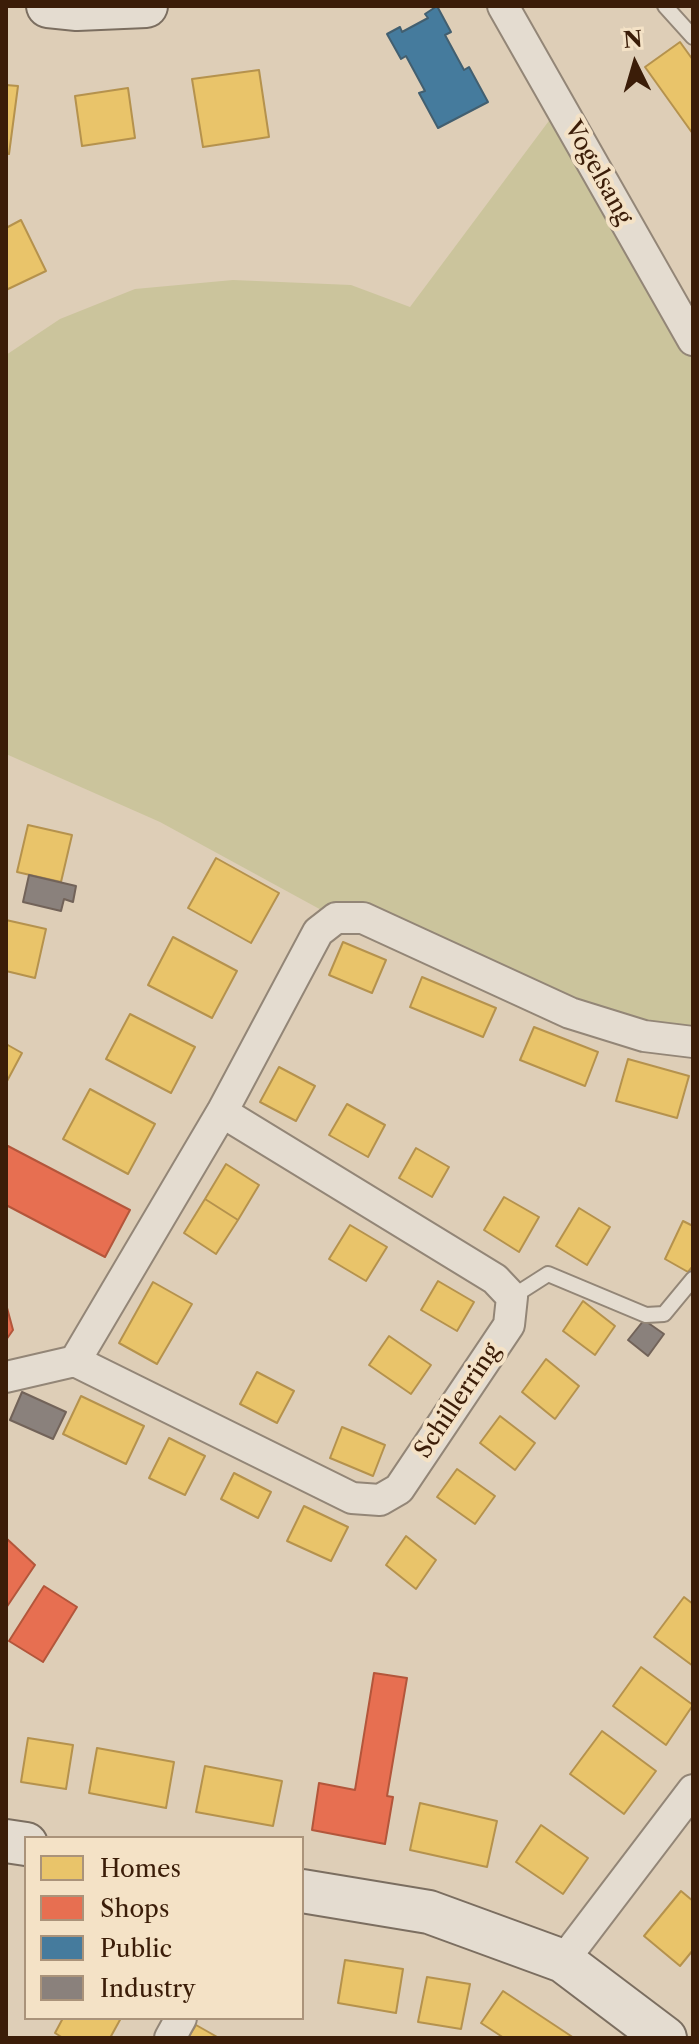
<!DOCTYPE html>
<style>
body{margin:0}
#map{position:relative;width:699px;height:2044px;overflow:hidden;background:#deceb7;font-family:"Libre Caslon Text",serif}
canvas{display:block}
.frame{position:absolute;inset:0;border:8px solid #3b1d08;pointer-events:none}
.legend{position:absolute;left:24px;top:1836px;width:280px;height:184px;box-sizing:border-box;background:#f4e2c6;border:2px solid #aa937a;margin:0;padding:10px 14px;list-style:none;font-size:24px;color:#3b1d08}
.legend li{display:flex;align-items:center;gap:16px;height:40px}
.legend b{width:40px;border:2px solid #aa937a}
.north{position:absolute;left:595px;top:24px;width:80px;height:80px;-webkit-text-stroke:6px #f4e2c6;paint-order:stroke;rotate:355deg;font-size:22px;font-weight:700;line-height:32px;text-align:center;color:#3b1d08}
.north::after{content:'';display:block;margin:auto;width:28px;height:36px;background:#3b1d08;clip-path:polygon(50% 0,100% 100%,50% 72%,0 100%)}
</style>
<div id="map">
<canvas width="699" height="2044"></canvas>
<div class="frame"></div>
<ul class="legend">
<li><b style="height:22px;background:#e9c46a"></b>Homes</li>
<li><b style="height:22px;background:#e76f51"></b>Shops</li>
<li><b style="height:22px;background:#457b9d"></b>Public</li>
<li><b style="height:22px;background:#8a817c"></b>Industry</li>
</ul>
<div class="north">N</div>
</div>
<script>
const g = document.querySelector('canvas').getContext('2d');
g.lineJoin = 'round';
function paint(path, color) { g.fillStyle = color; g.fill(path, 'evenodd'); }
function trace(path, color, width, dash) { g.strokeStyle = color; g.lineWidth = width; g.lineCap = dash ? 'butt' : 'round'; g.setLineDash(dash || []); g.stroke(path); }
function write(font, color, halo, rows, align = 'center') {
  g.font = font + ' "Libre Caslon Text",serif'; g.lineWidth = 8; g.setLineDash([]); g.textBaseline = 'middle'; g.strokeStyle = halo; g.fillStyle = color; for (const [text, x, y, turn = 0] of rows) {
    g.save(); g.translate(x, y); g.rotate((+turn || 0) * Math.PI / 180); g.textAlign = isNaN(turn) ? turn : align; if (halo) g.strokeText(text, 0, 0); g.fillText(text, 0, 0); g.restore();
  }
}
paint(new Path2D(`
 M560,106L693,340V1042L336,918L160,822L6,754V355L60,319L135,289L233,280L351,285L410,307Z`), '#cbc49c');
const homes = new Path2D(`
 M680,42L693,60V134L645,67Z
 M259,70L269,137L203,147L192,79Z
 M6,85L18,86L9,154L6,153Z
 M128,88L135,138L82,146L75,96Z
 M21,220L46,271L6,290V228Z
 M28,825L72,835L61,882L17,872Z
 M216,858L279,893L251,943L188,908Z
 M6,920L46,929L35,978L6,971Z
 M173,937L237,971L212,1018L148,985Z
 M343,942L386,960L372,993L329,975Z
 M422,977L496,1008L483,1037L410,1007Z
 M130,1014L195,1047L171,1093L106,1059Z
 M534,1027L598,1052L585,1086L520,1060Z
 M6,1044L22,1053L6,1083Z
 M628,1059L689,1076L677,1118L616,1101Z
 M279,1067L315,1086L296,1121L260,1102Z
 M90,1089L155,1124L128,1174L63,1139Z
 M347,1104L385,1125L368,1157L329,1135Z
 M416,1148L449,1167L432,1197L399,1178Z
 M226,1164L259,1185L238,1220L205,1199Z
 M504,1197L539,1217L519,1252L484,1230Z
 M205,1199L238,1220L216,1254L184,1233Z
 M579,1208L610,1227L587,1265L556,1246Z
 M683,1221L693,1226V1266L688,1272L665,1259Z
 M350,1225L387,1247L366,1281L329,1259Z
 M438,1281L474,1302L457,1331L421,1310Z
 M153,1282L192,1304L157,1364L119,1343Z
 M583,1301L615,1326L595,1355L563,1331Z
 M389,1336L431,1365L411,1394L369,1365Z
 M546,1359L579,1386L555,1419L522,1392Z
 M257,1372L294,1391L277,1423L240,1404Z
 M81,1396L144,1426L126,1464L63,1434Z
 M500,1416L535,1443L515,1470L480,1443Z
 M342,1427L385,1445L373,1476L330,1458Z
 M169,1438L205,1456L185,1495L149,1478Z
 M457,1469L495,1496L475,1524L437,1497Z
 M234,1473L271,1492L258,1518L221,1499Z
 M304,1506L348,1527L331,1561L287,1541Z
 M406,1536L436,1560L416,1589L386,1565Z
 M684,1597L693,1604V1666L654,1637Z
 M641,1667L693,1705L666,1745L613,1706Z
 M602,1731L656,1771L624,1814L570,1774Z
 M28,1738L73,1745L66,1789L21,1782Z
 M97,1748L174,1762L166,1808L89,1793Z
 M205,1766L282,1781L273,1826L196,1812Z
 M420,1803L497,1821L487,1867L410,1850Z
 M541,1825L588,1858L563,1894L516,1862Z
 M681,1891L693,1901V1950L680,1966L644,1936Z
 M345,1960L403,1969L396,2013L338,2003Z
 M427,1977L470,1984L461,2029L418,2022Z
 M503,1991L574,2038H504L481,2023Z
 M63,2018H121L110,2038H63L55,2033Z
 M196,2025L219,2038H188Z`);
paint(homes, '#e9c46a');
trace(homes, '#b5924d', 2);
const shops = new Path2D(`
 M6,1145L130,1210L105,1257L6,1205Z
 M6,1304L13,1330L6,1340Z
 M6,1538L35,1565L6,1608Z
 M44,1586L77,1607L43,1662L9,1641Z
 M374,1673L407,1678L387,1796L393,1797L385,1844L312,1830L319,1783L355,1790Z`);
paint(shops, '#e76f51');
trace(shops, '#b3563b', 2);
const public = new Path2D(`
 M437,6L451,32L445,35L464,70L469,67L488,102L438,128L419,93L425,91L406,56L401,59L387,34L400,27L402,32L428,18L425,14Z`);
paint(public, '#457b9d');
trace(public, '#425f70', 2);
const industry = new Path2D(`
 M29,875L76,886L73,902L64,899L61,911L23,902Z
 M644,1320L664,1334L648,1356L628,1340Z
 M22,1392L66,1412L53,1439L10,1420Z`);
paint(industry, '#8a817c');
trace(industry, '#726359', 2);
const lane = new Path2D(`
 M665,6L693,37
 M512,1297L548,1274L646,1315L664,1314L693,1279`);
const street = new Path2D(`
 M503,6L693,340
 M75,1361L222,1112L318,932L336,918H363L570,1013L644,1036L693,1042
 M6,1377L75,1361L352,1498L380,1500L399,1489L509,1325L512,1297L495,1279L222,1112
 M563,1961L693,1790
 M170,2038L181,2018`);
const secondary = new Path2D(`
 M48,6L77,9L146,6
 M6,1841L26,1844
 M302,1891L429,1912L563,1961L665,2038`);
trace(lane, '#938677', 18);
trace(street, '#938677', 34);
trace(secondary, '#7b6e60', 46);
trace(lane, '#e4dcd0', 14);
trace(street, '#e4dcd0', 30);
trace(secondary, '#e4dcd0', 42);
write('24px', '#3b1d08', '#f4e2c6', [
 ["Vogelsang",598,173,61],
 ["Schillerring",458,1401,-56]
]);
</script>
